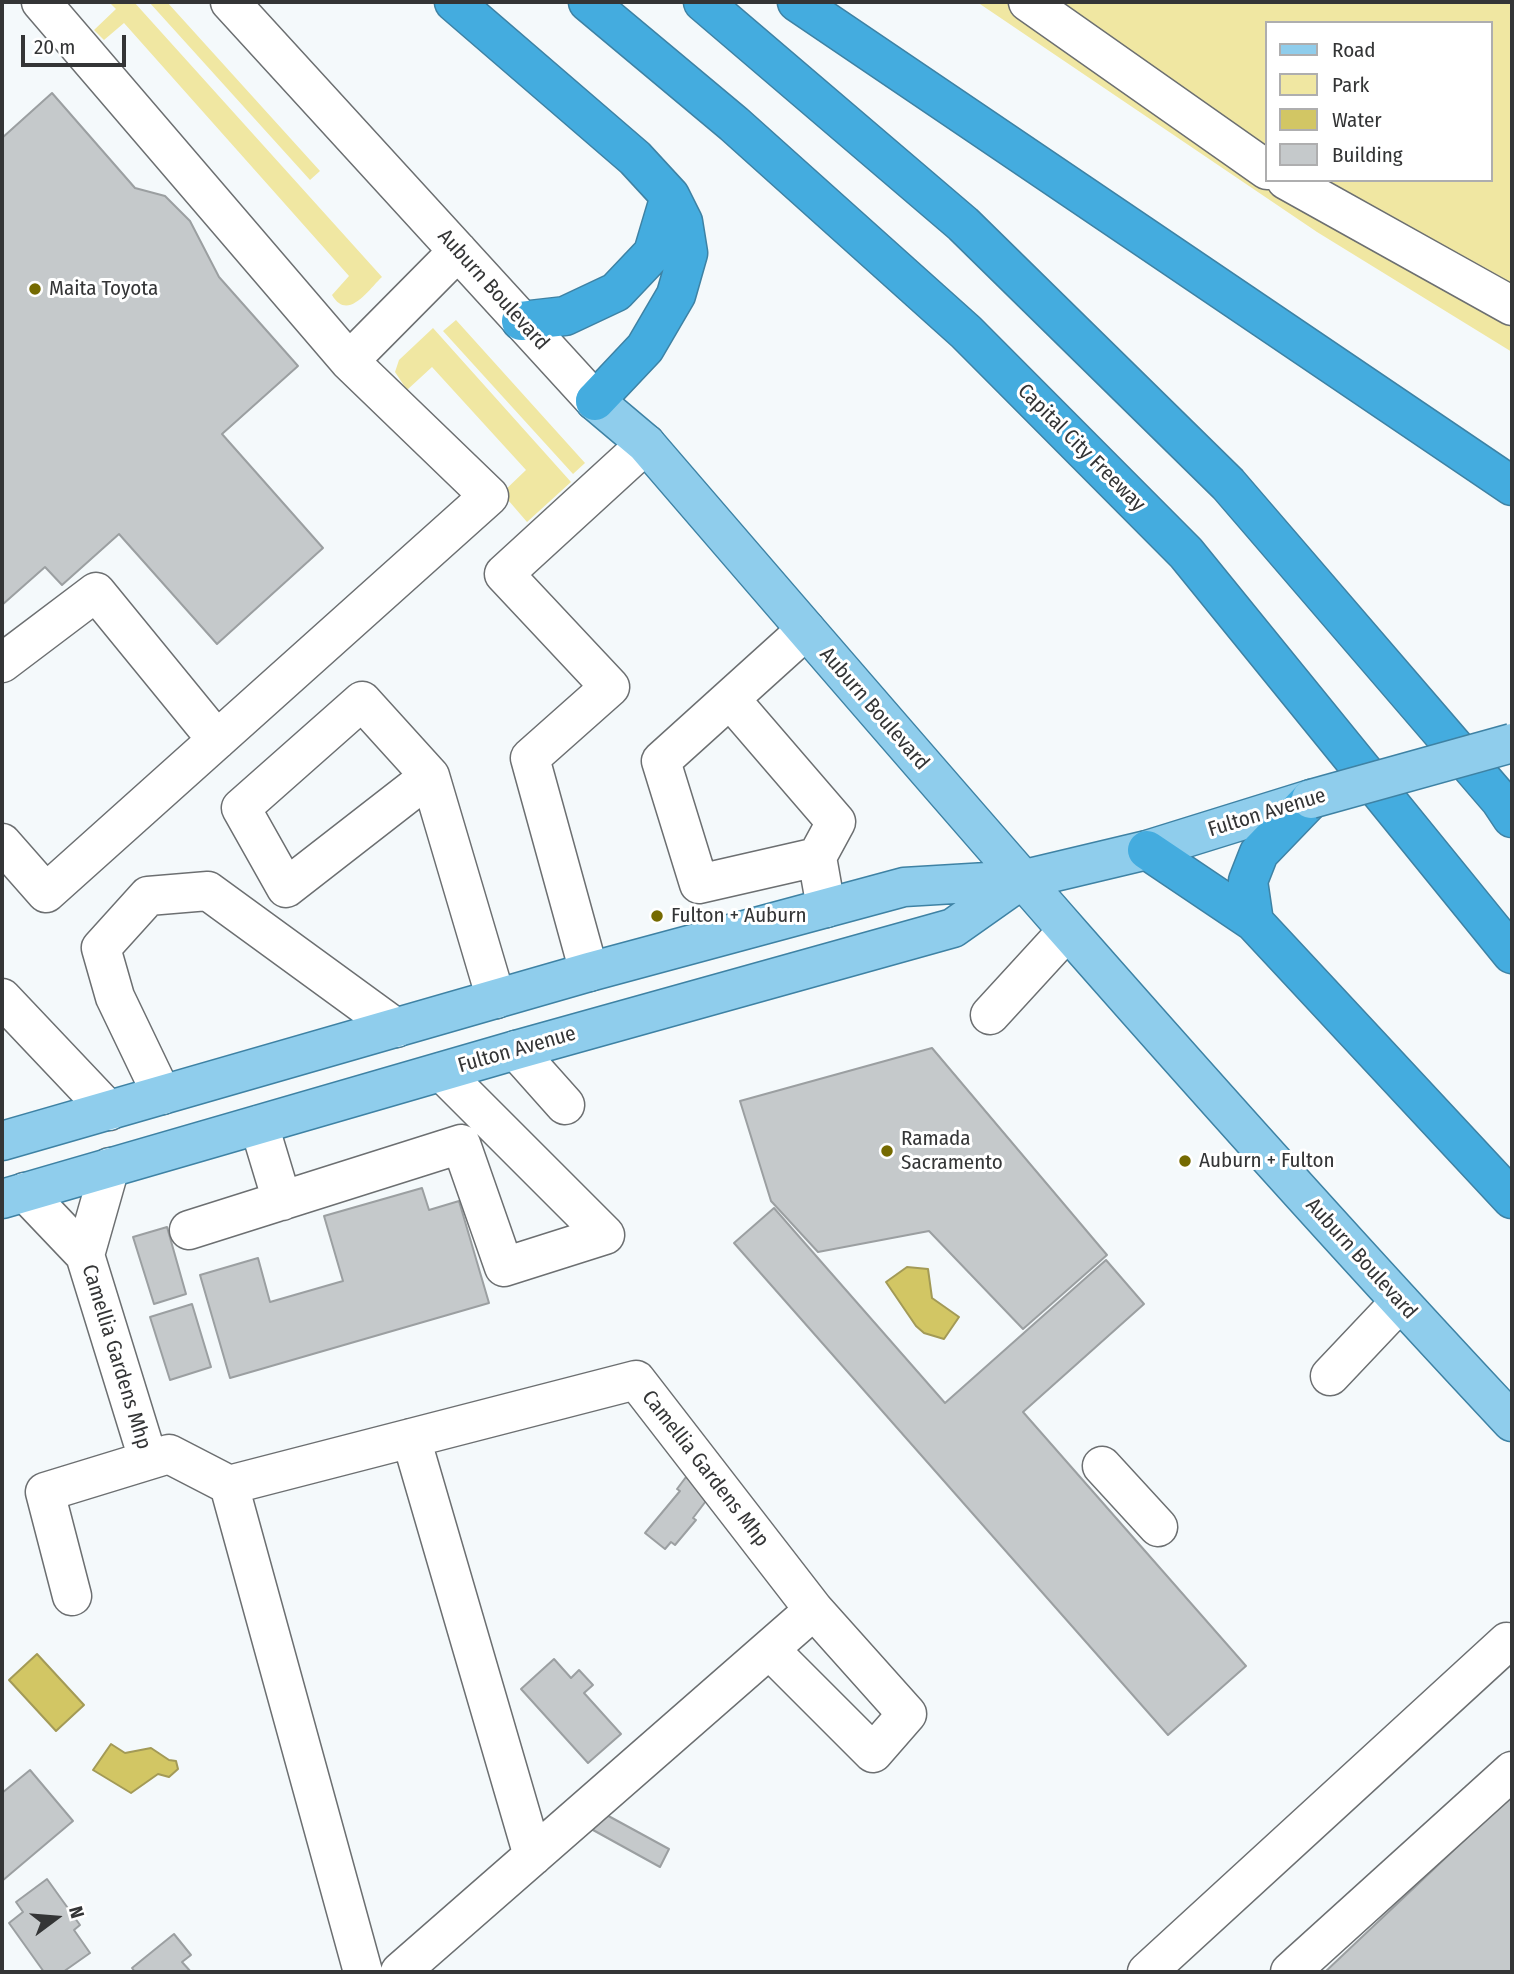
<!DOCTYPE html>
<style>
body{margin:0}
#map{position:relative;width:1514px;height:1974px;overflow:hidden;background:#f4f9fb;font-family:"Fira Sans Condensed",sans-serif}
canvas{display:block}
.frame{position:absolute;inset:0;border:4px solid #343536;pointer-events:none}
.legend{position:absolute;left:1265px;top:21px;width:228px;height:161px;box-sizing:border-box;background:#fff;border:2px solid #aeaeaf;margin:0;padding:9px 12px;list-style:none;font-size:21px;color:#343536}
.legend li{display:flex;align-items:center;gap:14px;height:35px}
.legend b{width:35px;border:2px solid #aeaeaf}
.north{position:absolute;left:21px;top:1883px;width:70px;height:70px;-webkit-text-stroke:5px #fff;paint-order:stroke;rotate:74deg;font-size:19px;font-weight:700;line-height:28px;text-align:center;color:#343536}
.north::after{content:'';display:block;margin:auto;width:24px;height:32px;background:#343536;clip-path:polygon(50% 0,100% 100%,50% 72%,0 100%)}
.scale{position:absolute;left:21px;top:35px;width:105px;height:32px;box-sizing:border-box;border:4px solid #343536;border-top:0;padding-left:9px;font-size:21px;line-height:24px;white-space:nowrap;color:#343536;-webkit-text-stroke:5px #fff;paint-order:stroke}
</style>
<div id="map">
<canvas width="1514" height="1974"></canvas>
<div class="frame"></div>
<ul class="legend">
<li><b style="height:9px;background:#8fcdec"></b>Road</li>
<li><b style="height:19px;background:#f0e7a2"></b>Park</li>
<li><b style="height:19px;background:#d2c664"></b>Water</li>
<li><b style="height:19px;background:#c5c9cb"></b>Building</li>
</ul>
<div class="north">N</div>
<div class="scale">20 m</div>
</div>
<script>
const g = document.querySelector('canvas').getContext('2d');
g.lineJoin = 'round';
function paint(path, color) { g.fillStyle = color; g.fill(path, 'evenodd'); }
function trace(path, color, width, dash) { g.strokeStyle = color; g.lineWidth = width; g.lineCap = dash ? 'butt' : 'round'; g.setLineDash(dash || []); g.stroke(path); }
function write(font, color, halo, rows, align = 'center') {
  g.font = font + ' "Fira Sans Condensed",sans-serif'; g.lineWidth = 6; g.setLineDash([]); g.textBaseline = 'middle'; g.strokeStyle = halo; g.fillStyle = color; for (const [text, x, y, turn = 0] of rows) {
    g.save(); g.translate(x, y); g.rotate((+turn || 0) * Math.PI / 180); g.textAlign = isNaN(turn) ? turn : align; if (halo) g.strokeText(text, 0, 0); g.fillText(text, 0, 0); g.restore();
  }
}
paint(new Path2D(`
 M109,2H134L382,277C368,290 348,322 332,295L349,276L124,23L104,40L94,30L116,9Z
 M149,2H167L320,171L310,180Z
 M977,2H1512V352L1317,232ZM1267,23H1491V180H1267Z
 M456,320L585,463L573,474L443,331Z
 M433,328L571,482L527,522L502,493L526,470L432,367L407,390L395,372L399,360Z`), '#f0e7a2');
const water = new Path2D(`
 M907,1267L928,1269L932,1298L959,1317L944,1339L924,1333L916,1326L886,1282Z
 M37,1654L84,1705L56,1731L9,1680Z
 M111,1744L125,1753L151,1748L169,1760L176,1761L178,1769L169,1777L158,1774L131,1793L93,1770Z`);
paint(water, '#d2c664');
trace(water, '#a39a56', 2);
const building = new Path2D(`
 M52,93L135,188L165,196L190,221L219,277L298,366L222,434L323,548L217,644L119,534L62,585L45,567L2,605V138Z
 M932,1048L1107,1255L1023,1329L929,1231L818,1252L771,1201L740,1101Z
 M422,1188L429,1210L459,1201L489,1303L230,1378L200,1275L258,1258L270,1302L343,1281L324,1216Z
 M774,1208L945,1403L1106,1260L1144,1304L1023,1412L1246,1666L1168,1735L734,1243Z
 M167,1227L186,1294L154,1304L133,1237Z
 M192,1304L211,1367L170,1380L150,1317Z
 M686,1477L709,1497L693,1518L696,1520L675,1545L671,1542L665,1549L645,1533L680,1491L677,1489Z
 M554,1659L571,1678L579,1670L593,1685L584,1693L621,1734L588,1763L521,1689Z
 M30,1770L73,1821L2,1881V1793Z
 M1512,1795V1972H1325Z
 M603,1813L669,1849L660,1867L593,1830Z
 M47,1879L80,1925L74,1930L90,1953L63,1972H44L9,1923L23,1912L16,1902Z
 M174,1934L191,1955L182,1962L191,1972H135L132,1968Z`);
paint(building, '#c5c9cb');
trace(building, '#9b9fa1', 2);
const minor = new Path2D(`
 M41,2L349,361
 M230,2L595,401
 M1028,2L1267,170
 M1286,180L1512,306
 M806,630L661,761L699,884L817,857L826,908
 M2,663L96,592L217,740
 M730,699L836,822L817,857
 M430,776L362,701L241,808L286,888L430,776L496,999
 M2,843L46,893L489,496L349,361L458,251
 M589,972L530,758L610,687L504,574L646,444
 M2,998L109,1111
 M990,1015L1067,931
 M516,1050L565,1105
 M162,1095L115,997L101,948L148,896L208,891L396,1028
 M259,1125L282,1201
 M25,1192L85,1255L148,1459
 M189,1230L461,1144L504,1267L605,1235L442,1072
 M85,1255L110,1167
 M1330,1376L1400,1302
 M411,1438L533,1856
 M1102,1466L1158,1527
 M229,1485L636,1380L814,1610L907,1714L873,1753L770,1650
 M72,1596L45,1492L169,1454L229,1485L363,1972
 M400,1972L814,1610
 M1147,1972L1507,1642L1512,1643
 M1290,1972L1512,1771`);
const major = new Path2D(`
 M595,401L646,444C930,774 1214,1104 1512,1422
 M2,1141L589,972L904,887L1021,880L1147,850L1311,799
 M2,1199L516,1050L953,928L1021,880`);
const highway = new Path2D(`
 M454,2L635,158L670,196L683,222L688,253L676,295L645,348L595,401
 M588,2L734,124L966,332L1186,553L1512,954
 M703,2L963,224L1228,484L1500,800L1512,818
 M797,2L1512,486
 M521,321L565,316L616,292L653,253L670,196
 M1147,850L1254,922L1512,1199
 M1254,922L1248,881L1259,853L1311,799`);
trace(minor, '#6c6f71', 41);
trace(major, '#3e82a4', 41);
trace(highway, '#3e82a4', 41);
trace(minor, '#fff', 38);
trace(major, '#8fcdec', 38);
trace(highway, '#44acdf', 38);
const majorBridge = new Path2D(`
 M1311,799L1512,743`);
trace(majorBridge, '#3e82a4', 41, []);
trace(majorBridge, '#8fcdec', 38);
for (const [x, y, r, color] of [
 [35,289,7,"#756a01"],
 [657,916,7,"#756a01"],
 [887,1151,7,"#756a01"],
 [1185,1161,7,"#756a01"]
]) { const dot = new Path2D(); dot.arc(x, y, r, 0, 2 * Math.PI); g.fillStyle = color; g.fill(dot); trace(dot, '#fff', 2.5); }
write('21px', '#343536', '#fff', [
 ["Maita Toyota",49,289],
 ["Fulton + Auburn",671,916],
 ["Ramada",901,1139],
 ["Sacramento",901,1163],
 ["Auburn + Fulton",1199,1161]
], 'left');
write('21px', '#343536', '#fff', [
 ["Auburn Boulevard",493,290,48],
 ["Capital City Freeway",1081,448,45],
 ["Auburn Boulevard",874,709,49],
 ["Fulton Avenue",1267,813,-17],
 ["Fulton Avenue",517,1050,-16],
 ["Auburn Boulevard",1361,1259,48],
 ["Camellia Gardens Mhp",116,1357,73],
 ["Camellia Gardens Mhp",705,1469,52]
]);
</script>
